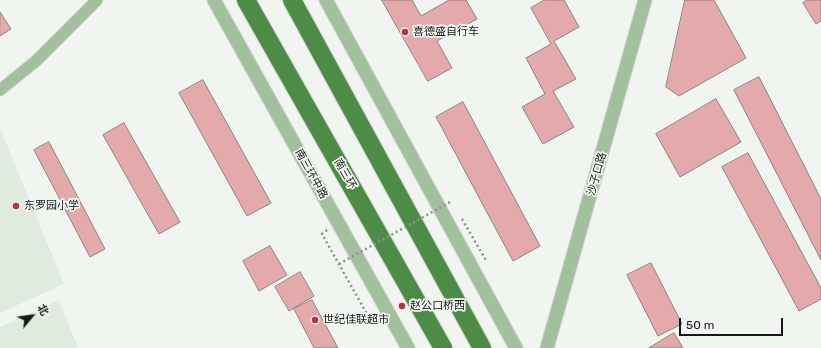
<!DOCTYPE html>
<meta charset="utf-8">
<style>
body{margin:0}
#map{position:relative;width:821px;height:348px;overflow:hidden;background:#f0f5ef;font-family:Rubik,"Noto Sans SC",sans-serif}
canvas{display:block}
.north{position:absolute;left:12px;top:296px;width:40px;height:40px;-webkit-text-stroke:3px #f0f5ef;paint-order:stroke;rotate:61deg;font-size:11px;font-weight:700;line-height:16px;text-align:center;color:#171917}
.north::after{content:'';display:block;margin:auto;width:14px;height:18px;background:#171917;clip-path:polygon(50% 0,100% 100%,50% 72%,0 100%)}
.scale{position:absolute;left:679px;top:318px;width:104px;height:18px;box-sizing:border-box;border:2px solid #171917;border-top:0;padding-left:5px;font-size:12px;line-height:14px;white-space:nowrap;color:#171917;-webkit-text-stroke:3px #f0f5ef;paint-order:stroke}
</style>
<div id="map">
<canvas width="821" height="348"></canvas>
<div class="north">北</div>
<div class="scale">50 m</div>
</div>
<script>
const g = document.querySelector('canvas').getContext('2d');
g.lineJoin = 'round';
function paint(path, color) { g.fillStyle = color; g.fill(path, 'evenodd'); }
function trace(path, color, width, dash) { g.strokeStyle = color; g.lineWidth = width; g.lineCap = dash ? 'butt' : 'round'; g.setLineDash(dash || []); g.stroke(path); }
function write(font, color, halo, rows, align = 'center') {
  g.font = font + ' Rubik,"Noto Sans SC",sans-serif'; g.lineWidth = 3.5; g.setLineDash([]); g.textBaseline = 'middle'; g.strokeStyle = halo; g.fillStyle = color; for (const [text, x, y, turn = 0] of rows) {
    g.save(); g.translate(x, y); g.rotate((+turn || 0) * Math.PI / 180); g.textAlign = isNaN(turn) ? turn : align; if (halo) g.strokeText(text, 0, 0); g.fillText(text, 0, 0); g.restore();
  }
}
paint(new Path2D(`
 M0,128L64,284L0,313Z
 M59,300L78,348H0V327Z`), '#e0ebdf');
const building = new Path2D(`
 M382,0H412L421,16L449,0H466L477,19L437,41L452,68L428,81Z
 M545,0H564L579,27L554,41L576,79L553,91L574,127L543,144L522,107L545,94L526,58L551,44L531,8Z
 M685,0H714L746,58L679,96L666,87Z
 M807,0H821V21L816,24L803,3Z
 M0,12L11,29L0,36Z
 M759,77L821,199V260L734,90Z
 M203,80L271,203L247,216L179,93Z
 M716,99L741,142L680,177L656,134Z
 M463,102L540,246L513,261L436,117Z
 M124,123L180,222L159,234L103,135Z
 M49,142L105,249L90,257L34,150Z
 M748,153L821,288V299L799,311L722,167Z
 M270,246L287,275L259,291L243,261Z
 M651,263L682,324L658,336L627,275Z
 M300,272L314,296L289,311L275,287Z
 M312,300L338,348H314L294,309Z
 M674,333L683,348H649Z`);
paint(building, '#e4a9ab');
trace(building, '#8b8384', 1);
const minor = new Path2D(`
 M0,90L36,61L97,0`);
const tertiary = new Path2D(`
 M214,0L408,348
 M326,0L516,348
 M547,348L645,0`);
const trunk = new Path2D(`
 M246,0L443,348
 M292,0L482,348`);
trace(minor, '#cdd2cc', 13);
trace(tertiary, '#cdd2cc', 15);
trace(trunk, '#cdd2cc', 20);
trace(new Path2D(`
 M462,219L487,262
 M327,230L322,234L372,323`), '#8e928e', 2.5, [2, 3]);
trace(minor, '#a2c09e', 11);
trace(tertiary, '#a2c09e', 13);
trace(trunk, '#4d8c46', 18);
trace(new Path2D(`
 M339,264L452,201`), '#8e928e', 2.5, [2, 3]);
for (const [x, y, r, color] of [
 [405,32,4,"#bd2d46"],
 [16,206,4,"#bd2d46"],
 [402,306,4,"#bd2d46"],
 [315,320,4,"#bd2d46"]
]) { const dot = new Path2D(); dot.arc(x, y, r, 0, 2 * Math.PI); g.fillStyle = color; g.fill(dot); trace(dot, '#f0f5ef', 1.5); }
write('11px', '#171917', '#f0f5ef', [
 ["喜德盛自行车",413,32],
 ["东罗园小学",24,206],
 ["赵公口桥西",410,306],
 ["世纪佳联超市",323,320]
], 'left');
write('11px', '#171917', '#f0f5ef', [
 ["南三环中路",311,174,61],
 ["南三环",345,174,60],
 ["沙子口路",597,174,-74]
]);
</script>
